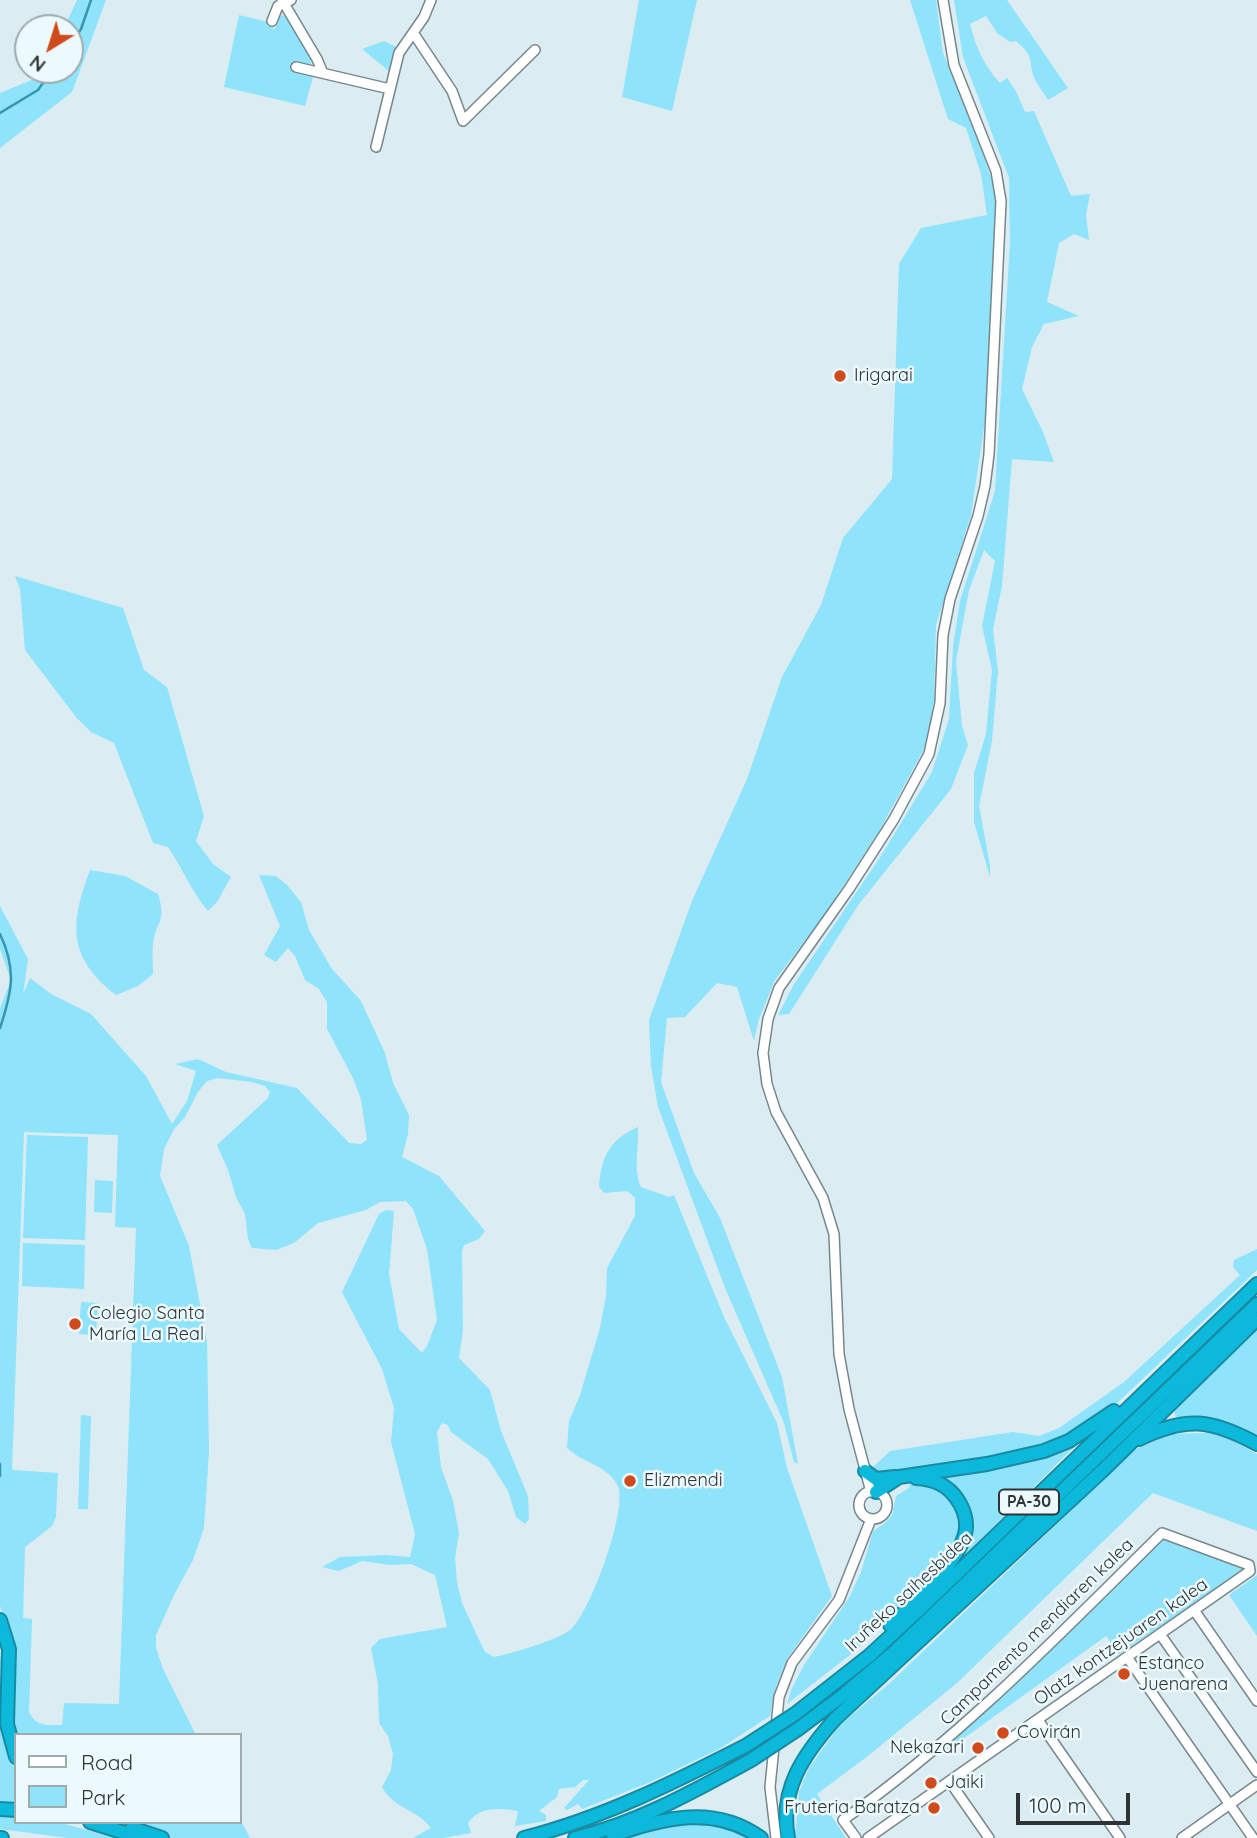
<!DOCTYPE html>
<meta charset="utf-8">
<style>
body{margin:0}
#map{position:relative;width:1257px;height:1838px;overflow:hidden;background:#dbedf2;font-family:Quicksand,sans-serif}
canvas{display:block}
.legend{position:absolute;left:14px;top:1733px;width:228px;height:91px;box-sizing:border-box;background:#ecfafe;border:2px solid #a0abae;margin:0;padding:9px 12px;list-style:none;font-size:21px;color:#2e3436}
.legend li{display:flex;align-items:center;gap:14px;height:35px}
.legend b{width:35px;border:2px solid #a0abae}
.north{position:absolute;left:14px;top:14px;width:70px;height:70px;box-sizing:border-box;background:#ecfafe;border:2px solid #a0abae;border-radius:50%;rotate:218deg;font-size:19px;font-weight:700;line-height:28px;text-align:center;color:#2e3436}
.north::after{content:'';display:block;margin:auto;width:24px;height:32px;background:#d14a1b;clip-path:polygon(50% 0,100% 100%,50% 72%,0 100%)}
.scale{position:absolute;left:1016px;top:1793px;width:114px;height:32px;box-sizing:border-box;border:4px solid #2e3436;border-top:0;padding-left:9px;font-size:21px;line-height:24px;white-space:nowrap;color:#2e3436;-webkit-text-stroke:5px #ecfafe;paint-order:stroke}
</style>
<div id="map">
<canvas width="1257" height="1838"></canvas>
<ul class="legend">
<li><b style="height:9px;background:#fff"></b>Road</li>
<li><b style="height:19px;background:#8fe3fa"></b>Park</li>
</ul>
<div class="north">N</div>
<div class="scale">100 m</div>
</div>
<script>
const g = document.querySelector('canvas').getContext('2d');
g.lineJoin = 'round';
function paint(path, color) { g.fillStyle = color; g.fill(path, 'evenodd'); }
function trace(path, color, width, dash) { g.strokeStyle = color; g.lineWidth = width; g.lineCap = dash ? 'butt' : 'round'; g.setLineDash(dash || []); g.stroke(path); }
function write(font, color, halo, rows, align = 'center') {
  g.font = font + ' Quicksand,sans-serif'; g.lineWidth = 5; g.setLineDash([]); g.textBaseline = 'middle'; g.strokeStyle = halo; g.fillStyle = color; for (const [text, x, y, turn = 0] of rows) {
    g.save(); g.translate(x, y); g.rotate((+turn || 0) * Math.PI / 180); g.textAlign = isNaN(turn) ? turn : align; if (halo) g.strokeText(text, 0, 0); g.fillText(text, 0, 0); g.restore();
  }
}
paint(new Path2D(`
 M77,0H106L72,92L0,148V93L34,79L39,70H70V28H64Z
 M639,0H697L672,111L622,97Z
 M910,0H936L943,53L977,136L996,192L985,421L971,515L936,625L934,700L927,744L879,831L821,920L775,980L759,1019L754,1041L737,987L717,983L685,1017L667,1018L661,1082L694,1173L720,1218L782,1377L798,1464L794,1462L784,1423L725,1288L658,1107L651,1066L649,1020L692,901L747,779L782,677L821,605L843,538L892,479L899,264L921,228L987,215L981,174L966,128L948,119Z
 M954,0H1007L1068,88L1048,100C1043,92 1036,83 1033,75C1028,55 1033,56 1016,41L1010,42L997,33L986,16L970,24C975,45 984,66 1000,83L1007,78L1016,91L1025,112L1034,111L1071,196L1090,194L1086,215L1089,240L1074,234L1059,243L1047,302L1079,316L1044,324L1032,347L1022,389L1043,432L1054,462L1012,459L1002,586L993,629L998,671L992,741L979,806L990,865V877L974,822V773L986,734L992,670L982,626L995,561L984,550L969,590L956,661L962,726L968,745L951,789L859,904L789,1014L778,1015L794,984L881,856L932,772L949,719L953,646L960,601L995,491L1010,242L1009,178L963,57Z
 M239,15L268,22L267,26L273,27L274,30L281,15L288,17L313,60L309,66L293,64L292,68L300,74L313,77L305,106L224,87Z
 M384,41L396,47L390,72L362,49Z
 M15,576L123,608L144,670L167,687L204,816L196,841L213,864L231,877L217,902L208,911C191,891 183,869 168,847L153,843L114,743L91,732L76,717L25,650L20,589Z
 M90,870L125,876L158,894C167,923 156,920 153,944C152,954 153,964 153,974L138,986L116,995C67,957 70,924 90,870Z
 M259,875L276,876L287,885L301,902L309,930L332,969L361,1001L385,1053L393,1083L409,1115L408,1134L402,1157L439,1176L485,1231L479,1239L464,1245L462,1251L463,1329L459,1358L490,1390L501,1431L528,1496L529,1519L525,1524L516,1517L508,1491L488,1459L451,1432L448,1425L442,1423L437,1432L441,1467L453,1501L459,1533L455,1558L457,1582L462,1603L481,1644L485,1652L494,1657C513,1653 555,1641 570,1630C590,1614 628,1509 618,1486C609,1466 581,1462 567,1448L569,1421L580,1395L600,1328L606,1296L607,1268L635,1216V1198L631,1194L627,1191L604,1193L599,1187C601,1157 610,1139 638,1127C639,1146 633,1170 641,1187L669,1197L674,1195L724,1317L777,1423L787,1468L832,1596L787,1659L776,1686L770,1716L719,1749L648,1783L582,1809L578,1804L567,1810L564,1808L589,1780H583L575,1787L559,1789L557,1797L539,1811L546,1815V1821L515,1826L518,1811C498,1808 480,1806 468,1823L471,1833L443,1838H413L431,1828C417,1809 394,1809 382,1787L391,1770L393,1754L388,1736L379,1723L378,1684L371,1648L380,1639L447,1627L435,1575L411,1564L390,1565L362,1561L339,1571L322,1567L340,1557L386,1555L410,1557L415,1534L391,1442L394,1408L382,1369L342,1292L379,1214L386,1210L394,1211L389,1274L399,1329L422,1353L427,1346L437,1320L427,1249L413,1209L406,1201L380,1202L366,1210L318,1223L294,1243L276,1250L252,1248L248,1239L245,1214L236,1197L228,1170L217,1145L268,1098L270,1092L265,1086L252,1082L218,1078L207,1081L198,1092L185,1117L174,1129L164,1149L160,1176L189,1246L207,1342L209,1451L204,1528L193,1560L175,1593L156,1635V1648L163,1669L196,1735H16L12,1739L8,1628L0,1606V1008L11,980L0,949V906L28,959L23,994L30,978L51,994L91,1014L146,1076L172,1124L187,1101L196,1071L175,1064L198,1059L226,1072L297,1088L349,1143L361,1144L367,1140L361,1099L353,1078L327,1029V1002L319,989L305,980L295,956L288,948L276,962L264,955L280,926ZM24,1132L118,1135L115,1227L136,1228L119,1704L64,1703L62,1725C47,1725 36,1727 29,1712L32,1619L23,1618L25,1547L52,1526L56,1517L58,1473L12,1470Z
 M27,1135L88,1137L85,1240L23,1238Z
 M95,1180L113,1181L112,1213L94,1212Z
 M23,1243L85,1245L84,1289L22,1286Z
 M1257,1249V1270L1110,1410L1064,1439L1029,1450L983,1460L884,1476L870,1470L890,1451L1013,1432L1039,1436L1059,1428L1124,1382L1240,1275L1233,1267L1234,1260Z
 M81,1302L98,1303L96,1335L79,1334Z
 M1257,1329V1436L1227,1423L1176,1417L1174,1411Z
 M81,1415L91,1416L88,1509H78Z
 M1208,1433L1223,1435L1257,1454V1531L1153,1493L957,1683L868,1756L817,1794L846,1838H794L792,1832L796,1828L799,1792L809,1768L840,1725L891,1682L1073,1509L1107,1471L1134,1450L1170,1434Z
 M1083,1438L951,1569C977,1516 981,1513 933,1475L1003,1467L1034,1459Z
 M922,1482L934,1484L956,1505L962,1525L959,1541L947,1560L855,1651L787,1704L792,1688L804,1665L850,1596L861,1572L873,1531L885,1523L892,1515L896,1496L909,1488V1485Z
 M1164,1537L1243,1564L1244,1570L1119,1654L1106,1636L942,1754L939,1751L980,1715Z
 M1257,1575V1636L1229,1595Z
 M3,1635L5,1739L16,1767V1806L0,1804V1662Z
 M0,1815L16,1817V1822L65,1824L116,1838H68L0,1829Z
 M240,1819L250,1838H170L122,1822H240Z
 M698,1823L736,1828L752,1838H625L663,1827Z`), '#8fe3fa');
trace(new Path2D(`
 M70,45L81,29L91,0
 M0,113L38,90L52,70
 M0,934C17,970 12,992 0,1028
 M0,1464V1476`), '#3796ac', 2.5);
const minor = new Path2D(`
 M282,0L317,59L323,73
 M272,21L278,6L291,0
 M414,34L452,91L463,121L535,50
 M296,67L390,89
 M376,147L399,53L424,17L431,0
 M859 1505a14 14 0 1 1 28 0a14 14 0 1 1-28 0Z
 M871,1492L849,1409L839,1354L834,1234L823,1198L776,1112L767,1084L763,1053L768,1019L779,988L849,889L894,819L929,754L940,703L943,635L950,599L978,516L985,486L989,454L1001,201L996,171L954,65L943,0
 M1194,1610L1257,1701
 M1160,1634L1257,1772
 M1127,1657L1253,1838
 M1038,1720L1120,1838
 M950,1782L989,1838
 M776,1838L770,1787L779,1697L792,1663L839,1600L871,1519
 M856,1838L843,1820C961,1737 1060,1634 1162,1533L1249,1565L1250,1571L868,1838
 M1182,1838L1257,1785`);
const highway = new Path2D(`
 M1139,1439C1186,1416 1211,1419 1257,1444
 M865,1471L876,1479L895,1477
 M876,1492L899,1477L987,1464L1044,1451L1069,1441L1114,1411
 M0,1620L9,1649L7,1724L16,1757
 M890,1625C913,1603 957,1565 965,1534C968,1522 964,1509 957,1499C947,1484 933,1479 916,1478
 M795,1714L869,1656L922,1607L1257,1284
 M798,1729L842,1696L894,1652L1257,1304
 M0,1809L16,1810
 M90,1822L141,1838
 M132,1828L162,1838
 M613,1835C665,1818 714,1804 761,1838
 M0,1838H2
 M524,1838C603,1818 675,1782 747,1745
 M575,1838C638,1823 694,1791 751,1760
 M788,1838C779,1789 804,1754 835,1719L1102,1471L1257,1319`);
trace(minor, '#77878c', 12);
trace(highway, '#198aa1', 16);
trace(minor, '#fff', 9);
trace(highway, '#0db9db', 12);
const highwayBridge = new Path2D(`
 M747,1745L795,1714
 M751,1760L798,1729`);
trace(highwayBridge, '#198aa1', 16, []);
trace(highwayBridge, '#0db9db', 12);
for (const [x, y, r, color] of [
 [840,376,7,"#d14a1b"],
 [75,1324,7,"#d14a1b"],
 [630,1481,7,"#d14a1b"],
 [1124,1674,7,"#d14a1b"],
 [1003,1733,7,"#d14a1b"],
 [978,1748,7,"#d14a1b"],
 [931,1783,7,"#d14a1b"],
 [934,1808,7,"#d14a1b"]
]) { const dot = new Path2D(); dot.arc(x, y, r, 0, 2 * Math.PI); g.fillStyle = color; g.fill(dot); trace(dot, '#ecfafe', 2.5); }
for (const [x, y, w] of [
 [1029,1502,60]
]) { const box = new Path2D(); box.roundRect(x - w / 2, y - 12.5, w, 25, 5); g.fillStyle = '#ecfafe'; g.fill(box); trace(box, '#2e3436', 2); }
write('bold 16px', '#2e3436', null, [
 ["PA-30",1029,1502]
]);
write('18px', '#2e3436', '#ecfafe', [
 ["Irigarai",854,376],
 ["Colegio Santa",89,1314],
 ["María La Real",89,1335],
 ["Elizmendi",644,1481],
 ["Estanco",1138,1664],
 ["Juenarena",1138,1685],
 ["Covirán",1017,1733],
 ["Nekazari",964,1748,"right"],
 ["Jaiki",945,1783],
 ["Fruteria Baratza",920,1808,"right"]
], 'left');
write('18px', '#2e3436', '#ecfafe', [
 ["Iruñeko saihesbidea",909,1592,-43],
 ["Campamento mendiaren kalea",1037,1632,-44],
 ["Olatz kontzejuaren kalea",1121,1642,-35]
]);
</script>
